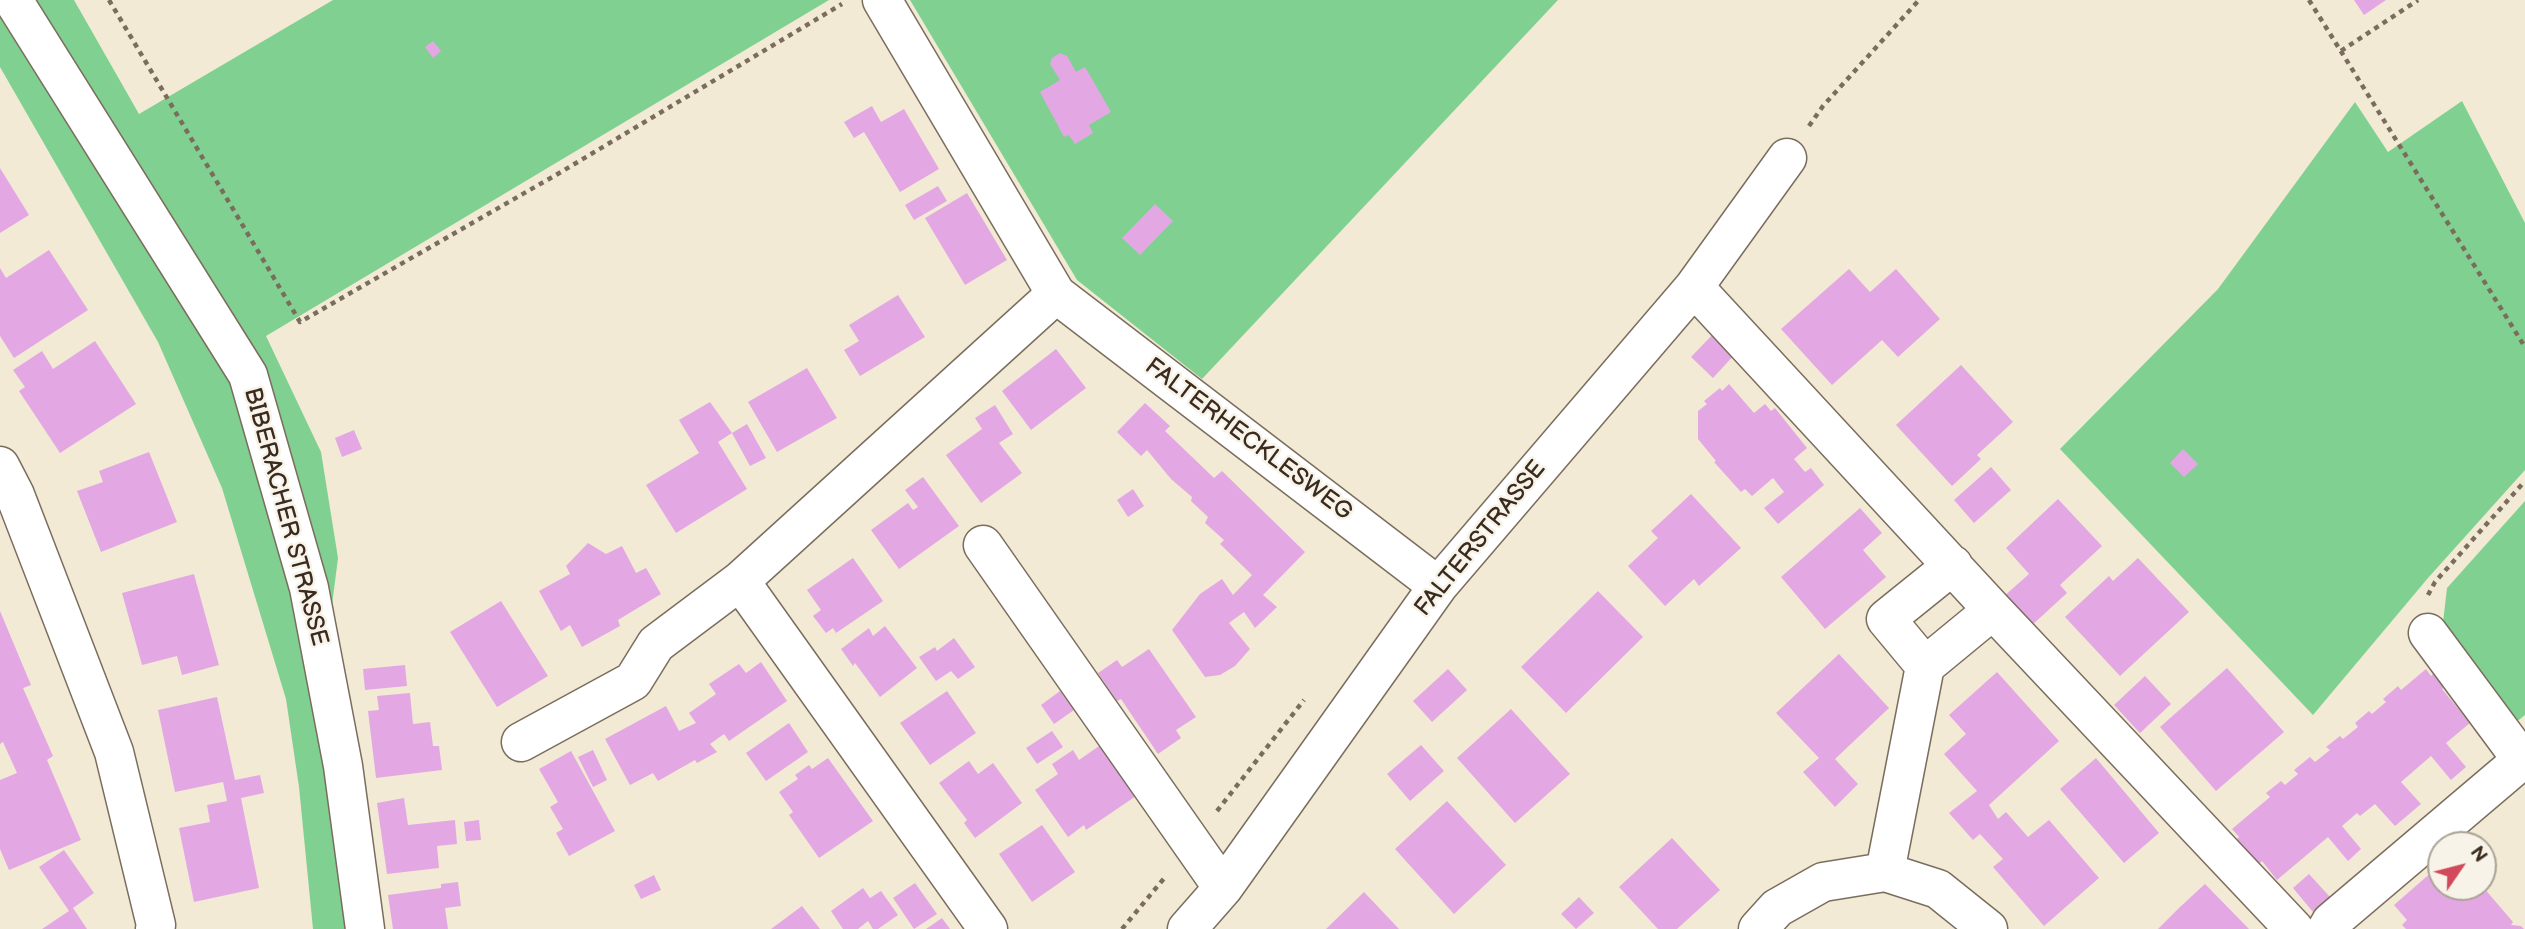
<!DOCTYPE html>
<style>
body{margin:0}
#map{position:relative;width:2525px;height:929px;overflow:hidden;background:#f2ead4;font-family:"Balsamiq Sans",sans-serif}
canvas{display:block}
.north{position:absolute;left:2427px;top:831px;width:70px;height:70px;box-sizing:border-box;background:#f7f3e8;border:2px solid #aca397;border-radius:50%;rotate:55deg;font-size:19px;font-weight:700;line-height:28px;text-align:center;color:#3b2a1e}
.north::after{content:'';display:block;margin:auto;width:24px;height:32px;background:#d1495b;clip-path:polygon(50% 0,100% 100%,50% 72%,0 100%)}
</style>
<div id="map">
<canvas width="2525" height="929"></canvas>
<div class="north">N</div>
</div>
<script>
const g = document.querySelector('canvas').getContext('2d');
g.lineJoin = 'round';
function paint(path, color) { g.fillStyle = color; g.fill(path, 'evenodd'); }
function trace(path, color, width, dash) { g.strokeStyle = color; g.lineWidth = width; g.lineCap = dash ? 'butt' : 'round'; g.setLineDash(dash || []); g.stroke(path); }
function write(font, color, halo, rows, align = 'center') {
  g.font = font + ' "Balsamiq Sans",sans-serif'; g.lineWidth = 5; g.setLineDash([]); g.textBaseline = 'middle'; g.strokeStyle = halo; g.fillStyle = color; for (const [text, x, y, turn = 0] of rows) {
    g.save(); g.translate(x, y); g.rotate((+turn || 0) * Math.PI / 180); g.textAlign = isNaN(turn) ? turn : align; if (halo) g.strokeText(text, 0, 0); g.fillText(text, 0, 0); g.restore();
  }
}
paint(new Path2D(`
 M0,0H74L139,114L333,0H829L266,336L321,452L338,558L318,715L355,929H313L299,787L286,699L222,488L158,342L0,67Z
 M910,0H1558L1202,379L1077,280Z
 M2462,101L2525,223V470L2428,578L2313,715L2060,449L2218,289L2355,102L2388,152Z
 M2525,501V715L2515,723L2442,631L2447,588Z`), '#80d191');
paint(new Path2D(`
 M2354,0H2386L2364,15Z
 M433,41L441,51L433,58L425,47Z
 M1060,53L1067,56L1076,72L1085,67L1111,112L1089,125L1093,133L1075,144L1069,135L1064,137L1040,92L1060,80L1050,64L1052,58Z
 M872,106L881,122L904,109L939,169L900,192L864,132L854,138L844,122Z
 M0,168L29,215L0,233Z
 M938,186L947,201L914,220L905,205Z
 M967,193L1007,260L965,285L925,218Z
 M1155,204L1173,221L1140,255L1122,238Z
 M49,250L88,310L14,358L0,336V268L6,278Z
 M1849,269L1870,292L1896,269L1940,319L1898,357L1882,340L1832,385L1781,329Z
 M898,295L925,337L860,376L844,350L859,341L849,325Z
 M1715,332L1736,353L1713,378L1691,357Z
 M95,341L136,404L60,453L19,391L25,387L13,370L42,351L53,369Z
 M1056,349L1086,388L1031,430L1002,391Z
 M1961,365L2013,422L1977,455L1981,459L1952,486L1896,425Z
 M807,368L837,418L777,452L748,402Z
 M1729,384L1754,413L1765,404L1771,411L1775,408L1807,448L1794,459L1805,472L1811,468L1824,485L1778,524L1764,508L1784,492L1773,478L1752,496L1745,489L1741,492L1714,462L1716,461L1698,439V411L1707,404L1704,401L1720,388L1722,391Z
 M710,402L732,433L718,442L747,489L676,533L646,485L699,453L679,420Z
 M1145,403L1170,426L1165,431L1214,478L1222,471L1305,552L1263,595L1277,607L1255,628L1244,612L1229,623L1250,649L1235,666L1220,675L1205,677L1172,630L1200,594L1222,579L1233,595L1252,575L1220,544L1224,540L1205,523L1208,517L1191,501L1192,497L1171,479L1147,450L1141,456L1117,432Z
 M995,405L1013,434L999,443L1022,473L981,503L946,455L982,429L975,418Z
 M747,424L766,458L750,466L732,433Z
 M354,430L362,449L342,457L335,438Z
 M2183,449L2198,464L2184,477L2170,463Z
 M149,452L177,522L101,552L77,491L103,482L99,471Z
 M1991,467L2011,490L1974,523L1954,500Z
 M923,477L959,526L899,569L871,530L908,503L913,510L918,507L905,490Z
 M1133,489L1144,506L1128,517L1117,500Z
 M1691,494L1741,548L1699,586L1694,579L1665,606L1628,566L1658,538L1651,531Z
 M2058,499L2102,546L2060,585L2067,593L2031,626L2003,597L2029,574L2006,548Z
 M1860,508L1882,533L1863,550L1886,577L1825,629L1781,577Z
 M588,543L606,554L622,546L636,573L646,568L661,594L618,620L620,626L582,647L570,625L561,631L539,591L570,574L566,566Z
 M853,558L883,601L836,633L833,628L826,633L813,616L821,610L807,590Z
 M2138,558L2189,612L2120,676L2065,617L2109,576L2113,581Z
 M194,574L219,665L182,675L177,656L142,665L122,593Z
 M1598,591L1643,637L1566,713L1521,667Z
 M501,601L548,676L497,707L450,632Z
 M0,611L31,685L23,688L53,756L47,760L81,840L9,870L0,849V780L17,773L3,742L0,744Z
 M885,626L917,668L880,697L855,663L853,666L841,649L869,628L873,636Z
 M954,638L975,667L958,679L951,671L936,681L919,657L935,647L937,651Z
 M1149,649L1196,717L1176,730L1181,738L1158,754L1121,699L1117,701L1098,673L1117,660L1122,667Z
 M1839,654L1889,708L1835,759L1858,784L1835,807L1803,772L1819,758L1776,713Z
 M761,662L787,701L729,741L724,734L710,744L717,752L697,763L695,760L658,781L653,773L630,785L605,739L666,706L679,731L696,723L689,713L716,694L709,684L739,664L746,673Z
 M405,665L407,686L365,690L363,669Z
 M2227,668L2284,732L2216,791L2160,727Z
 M1448,669L1467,690L1432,722L1413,701Z
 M2426,669L2431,676L2436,671L2448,685L2442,689L2470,723L2446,743L2466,767L2451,780L2431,756L2401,782L2421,804L2395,826L2375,804L2360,816L2357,813L2342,826L2361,849L2348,861L2328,837L2277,880L2262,861L2256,867L2235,841L2239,837L2232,829L2270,797L2266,793L2281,781L2285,785L2298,774L2294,770L2310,757L2315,762L2330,750L2326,747L2340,736L2343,739L2358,727L2355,723L2369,711L2372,714L2386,702L2383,699L2398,686L2401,690Z
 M1997,672L2059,741L1989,805L1998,819L2006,812L2028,837L2049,820L2099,878L2044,926L1993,867L2003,859L1980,834L1973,840L1949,813L1977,791L1944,754L1966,734L1949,715Z
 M2145,676L2171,704L2140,733L2114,705Z
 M947,691L976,733L930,765L900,723Z
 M1060,691L1074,710L1054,724L1041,705Z
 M410,693L413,724L430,722L433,746H439L442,770L376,778L368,711L379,710L377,696Z
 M217,697L235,780L260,775L264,793L241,798L259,888L194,902L179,828L210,822L207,805L227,801L223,782L175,792L158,710Z
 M1511,709L1570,774L1515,823L1457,758Z
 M789,723L808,752L766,781L746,753Z
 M1052,731L1063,747L1037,764L1026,748Z
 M1102,744L1136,796L1086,830L1084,825L1068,837L1035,790L1058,774L1052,764L1073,750L1079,760Z
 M1421,745L1444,771L1410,801L1387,774Z
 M593,750L607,780L593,787L578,757Z
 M571,751L615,831L569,856L556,833L563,829L550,807L558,802L539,769Z
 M828,758L873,821L819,858L789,815L793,812L779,792L798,779L795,775L809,765L812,769Z
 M2096,758L2159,833L2124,863L2060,789Z
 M969,761L978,774L993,763L1022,803L975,838L964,823L967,820L939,783Z
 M404,798L408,825L455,820L457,844L437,846L439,868L387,874L377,803Z
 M1447,801L1506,865L1454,914L1395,849Z
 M479,820L481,840L466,841L464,822Z
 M1042,825L1075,872L1032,902L999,854Z
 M1672,838L1720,890L1677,929H1658L1619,887Z
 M64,850L94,893L73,908L87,929H42L69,911L39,867Z
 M2441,864V887H2483L2513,922L2511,925L2521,926L2524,929H2406L2402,925L2407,920L2394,905Z
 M2309,874L2330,897L2313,912L2293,888Z
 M654,875L661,890L641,899L634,885Z
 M458,882L461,906L445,908L448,929H393L388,895L441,888V884Z
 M915,883L937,914L914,929L893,898Z
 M2205,884L2249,929H2158L2180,907Z
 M863,888L870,898L881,891L898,915L878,929H873L868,921L858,929H843L831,911Z
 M1364,892L1399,929H1326Z
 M1579,897L1594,913L1576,929L1561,914Z
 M802,906L820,929H771Z
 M942,918L950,929H926Z`), '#e3a8e4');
const minor = new Path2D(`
 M13,0L248,375L309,588L343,766L365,929
 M882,0L1056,294L1438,586
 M1694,287L1993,610L2294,929
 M0,466L15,495L114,752L156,925L155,929
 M983,545L1223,888
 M740,581L988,929
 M1925,666L1886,619L1953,565
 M521,742L633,681L656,644L740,581L1056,294
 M1885,872L1925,666L1993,610
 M1187,929L1223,888L1438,586L1694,287L1787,158
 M1758,929L1777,908L1823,882L1885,872L1938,889L1988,929
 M2327,929L2331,922L2522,760L2428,633`);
trace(minor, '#7b6d5e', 41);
trace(new Path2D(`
 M109,0L300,322L561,172L842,4
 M2309,0L2525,347
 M2341,51L2418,0
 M1809,126L1823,106L1919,0
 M2428,595L2435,582L2525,481
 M1217,811L1304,700
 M1122,929L1166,876`), '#7b6d5e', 4.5, [5, 5]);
trace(minor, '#fff', 38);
write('24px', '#3b2a1e', '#f7f3e8', [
 ["FALTERHECKLESWEG",1248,440,37],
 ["BIBERACHER STRASSE",285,517,75],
 ["FALTERSTRASSE",1481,539,-51]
]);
</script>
